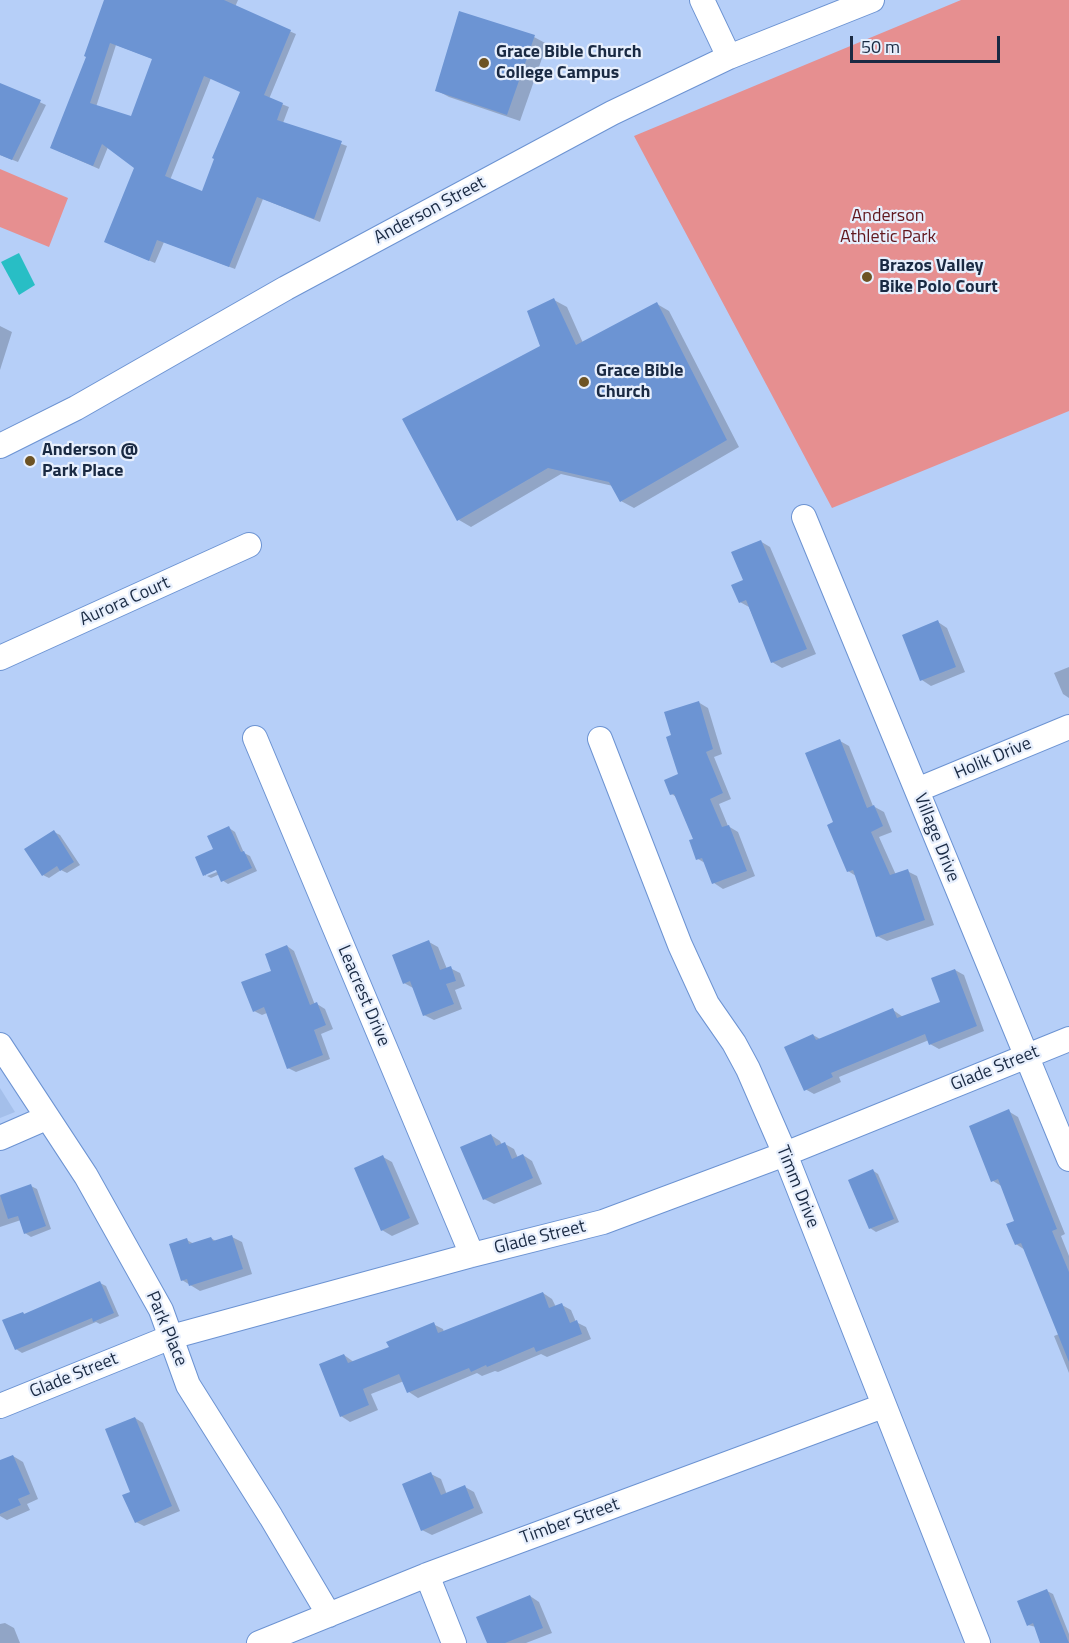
<!DOCTYPE html>
<style>
body{margin:0}
#map{position:relative;width:1069px;height:1643px;overflow:hidden;background:#b6cff8;font-family:"Titillium Web",sans-serif}
canvas{display:block}
.scale{position:absolute;left:850px;top:36px;width:150px;height:27px;box-sizing:border-box;border:3px solid #1a2a43;border-top:0;padding-left:8px;font-size:18px;line-height:21px;white-space:nowrap;color:#1a2a43;-webkit-text-stroke:4px #e7effd;paint-order:stroke}
</style>
<div id="map">
<canvas width="1069" height="1643"></canvas>
<div class="scale">50 m</div>
</div>
<script>
const g = document.querySelector('canvas').getContext('2d');
g.lineJoin = 'round';
function paint(path, color) { g.fillStyle = color; g.fill(path, 'evenodd'); }
function trace(path, color, width, dash) { g.strokeStyle = color; g.lineWidth = width; g.lineCap = dash ? 'butt' : 'round'; g.setLineDash(dash || []); g.stroke(path); }
function write(font, color, halo, rows, align = 'center') {
  g.font = font + ' "Titillium Web",sans-serif'; g.lineWidth = 4.5; g.setLineDash([]); g.textBaseline = 'middle'; g.strokeStyle = halo; g.fillStyle = color; for (const [text, x, y, turn = 0] of rows) {
    g.save(); g.translate(x, y); g.rotate((+turn || 0) * Math.PI / 180); g.textAlign = isNaN(turn) ? turn : align; if (halo) g.strokeText(text, 0, 0); g.fillText(text, 0, 0); g.restore();
  }
}
paint(new Path2D(`
 M0,1088L15,1112L0,1118Z`), '#a4bfea');
paint(new Path2D(`
 M961,0H1069V411L832,508L634,136Z
 M0,169L68,198L49,247L0,227Z`), '#e68f90');
paint(new Path2D(`
 M19,253L35,285L19,295L1,262Z`), '#28bec5');
paint(new Path2D(`
 M106,0H238L235,7L296,34L269,99L289,107L283,123L347,146L320,222L263,199L235,269L164,242L155,263L112,245L136,167L108,147L99,169L58,151ZM116,45L153,59L132,118L96,107ZM211,78L242,92L203,193L170,180Z
 M534,37L547,44L520,121L449,97L436,90Z
 M0,84L46,105L18,162L0,155Z
 M554,300L567,307L583,343L657,304L669,311L739,447L634,508L621,501L613,486L561,474L471,527L459,520L542,346Z
 M0,326L12,332L0,370Z
 M760,541L770,547L816,654L782,668L772,662L749,607L740,602L745,581Z
 M938,622L947,628L965,672L931,686L922,680Z
 M1069,667V698L1063,694L1054,673Z
 M698,702L708,708L722,754L714,757L731,799L719,804L728,826L738,832L755,876L723,889L714,883L705,863L698,859L694,840L676,797L672,794L680,775L673,736Z
 M840,741L849,746L873,806L884,812L892,832L879,837L896,875L907,871L917,876L934,925L887,941L877,936L856,876L848,871L835,823Z
 M229,828L235,832L244,853L250,856L257,871L228,884L222,880L220,874L211,878L207,876L224,869L222,866L206,873V876L205,875L215,850Z
 M54,832L60,835L80,865L67,873L61,870L49,878L43,875Z
 M429,942L438,947L447,969L450,968L460,973L465,986L455,990L462,1009L434,1020L424,1015L415,989L404,983Z
 M287,946L294,951L315,1005L317,1004L325,1009L333,1029L321,1034L330,1059L296,1072L288,1068L267,1013L262,1015L254,1011Z
 M955,970L964,975L984,1031L939,1049L930,1044L929,1040L839,1077L841,1082L814,1094L805,1089L813,1035L820,1039L893,1010L903,1017L942,1002Z
 M1008,1111L1018,1117L1065,1234L1061,1236L1069,1256V1373L1054,1336L1059,1334L1025,1250L1016,1244V1221L1003,1187L993,1181Z
 M491,1135L500,1141L502,1145L505,1144L514,1149L518,1158L523,1155L532,1161L542,1184L494,1204L484,1199Z
 M383,1157L392,1162L419,1224L392,1236L382,1230Z
 M872,1170L878,1174L899,1222L876,1232L870,1228Z
 M31,1186L37,1189L51,1229L31,1237L25,1233L21,1220L0,1227V1196Z
 M232,1237L242,1242L252,1274L200,1291L182,1280L187,1240L194,1244L211,1238L217,1242Z
 M100,1283L106,1286L119,1316L100,1324L96,1322L22,1353L16,1349L23,1313L26,1315Z
 M543,1293L552,1299L556,1307L562,1305L571,1310L576,1322L586,1327L591,1339L547,1357L541,1354L498,1372L495,1371L482,1376L477,1373L418,1398L409,1392L404,1381L371,1394L378,1410L350,1422L341,1416L344,1355L355,1363L391,1348L433,1324L443,1329L444,1332Z
 M135,1418L143,1423L180,1511L144,1526L136,1522L132,1492Z
 M13,1456L23,1462L38,1499L27,1504L30,1510L7,1520L0,1516V1462Z
 M431,1474L441,1479L447,1495L465,1487L474,1492L483,1513L432,1535L422,1530Z
 M1047,1591L1053,1594L1069,1634V1643H1042L1036,1627L1028,1625Z
 M530,1596L539,1602L552,1633L526,1643H488Z
 M5,1623L14,1628L20,1643H0V1624Z`), '#0003');
paint(new Path2D(`
 M104,0H224L291,30L264,95L283,103L277,120L342,141L314,219L257,197L229,267L157,240L149,261L104,242L134,168L102,144L93,166L50,148L86,57L84,56ZM110,43L152,59L131,116L90,103ZM204,76L240,92L212,158L214,159L202,191L165,176Z
 M459,11L535,35L507,115L435,91Z
 M0,83L41,100L12,160L0,155Z
 M554,298L576,345L657,302L727,440L620,502L609,482L548,468L457,521L402,419L540,346L527,311Z
 M761,540L807,649L771,663L746,600L739,603L731,585L743,580L731,552Z
 M938,620L956,667L920,681L902,635Z
 M699,701L713,749L706,752L723,793L710,799L722,827L729,825L747,871L712,884L702,858L696,860L689,840L693,839L674,794L670,795L664,780L678,774L666,737L671,735L664,712Z
 M840,739L867,808L874,805L883,826L871,832L890,875L908,869L925,920L876,937L853,870L847,872L827,825L833,822L805,753Z
 M229,826L241,852L244,851L252,868L221,882L216,870L203,876L195,857L213,849L207,836Z
 M54,830L74,862L60,871L57,866L42,876L24,849Z
 M429,940L440,970L451,966L456,981L446,984L454,1004L423,1016L410,981L403,984L392,955Z
 M287,945L310,1005L317,1002L326,1025L314,1030L323,1055L287,1069L264,1007L253,1012L241,982L271,971L265,954Z
 M955,969L977,1026L929,1045L925,1034L831,1073L833,1077L804,1091L784,1047L813,1034L816,1040L893,1008L897,1018L940,1002L931,978Z
 M1009,1109L1057,1229L1052,1231L1069,1272V1362L1021,1243L1015,1245L1006,1224L1014,1221L998,1179L991,1182L969,1126Z
 M491,1134L496,1146L505,1142L512,1159L523,1154L533,1178L483,1200L460,1147Z
 M383,1155L410,1218L381,1231L354,1168Z
 M873,1169L894,1219L869,1229L848,1180Z
 M31,1184L46,1226L24,1234L18,1216L8,1219L0,1195Z
 M232,1235L243,1269L189,1286L187,1279L181,1281L169,1244L187,1238L189,1244L211,1237L213,1241Z
 M100,1281L114,1313L93,1322L92,1318L15,1350L2,1320L23,1312L24,1314Z
 M543,1292L549,1308L562,1303L570,1323L577,1320L582,1334L536,1352L534,1347L487,1367L486,1365L471,1372L469,1368L407,1393L399,1374L363,1389L369,1405L340,1417L319,1364L344,1354L348,1363L389,1347L386,1342L434,1322L438,1333Z
 M135,1417L172,1506L135,1523L122,1495L130,1492L105,1429Z
 M13,1455L30,1494L18,1499L21,1505L0,1514V1460Z
 M431,1472L441,1495L465,1485L474,1508L421,1531L402,1484Z
 M1047,1589L1069,1643H1040L1033,1623L1027,1626L1017,1601Z
 M530,1595L543,1628L505,1643H487L476,1617Z`), '#6c94d3');
const minor = new Path2D(`
 M702,0L729,57
 M0,446L76,408L286,288L612,113L729,57L872,0
 M804,517L1069,1159
 M0,658L249,545
 M255,738L472,1255
 M600,739L680,945L707,1004L734,1043L748,1069L785,1154L978,1643
 M917,790L1069,727
 M0,1045L86,1176L161,1310L188,1385L271,1517L329,1615
 M0,1138L46,1118
 M0,1406L171,1337L472,1255L603,1222L785,1154L1069,1039
 M427,1575L454,1643
 M259,1643L427,1575L883,1406`);
trace(minor, '#6c93d2', 26);
trace(minor, '#fff', 24);
for (const [x, y, r, color] of [
 [484,63,6,"#6d5324"],
 [867,277,6,"#6d5324"],
 [584,382,6,"#6d5324"],
 [30,461,6,"#6d5324"]
]) { const dot = new Path2D(); dot.arc(x, y, r, 0, 2 * Math.PI); g.fillStyle = color; g.fill(dot); trace(dot, '#e7effd', 2); }
write('bold 18px', '#1a2a43', '#e7effd', [
 ["Grace Bible Church",496,53],
 ["College Campus",496,74],
 ["Brazos Valley",879,267],
 ["Bike Polo Court",879,288],
 ["Grace Bible",596,372],
 ["Church",596,393],
 ["Anderson @",42,451],
 ["Park Place",42,472]
], 'left');
write('18px', '#1a2a43', '#e7effd', [
 ["Anderson Street",430,211,-28],
 ["Aurora Court",125,602,-24],
 ["Holik Drive",993,759,-23],
 ["Village Drive",936,838,68],
 ["Leacrest Drive",363,996,67],
 ["Glade Street",995,1069,-22],
 ["Timm Drive",797,1187,68],
 ["Glade Street",540,1238,-14],
 ["Park Place",166,1329,67],
 ["Glade Street",74,1376,-22],
 ["Timber Street",570,1522,-20]
]);
write('18px', '#61171e', '#e7effd', [
 ["Anderson",888,217],
 ["Athletic Park",888,238]
]);
</script>
